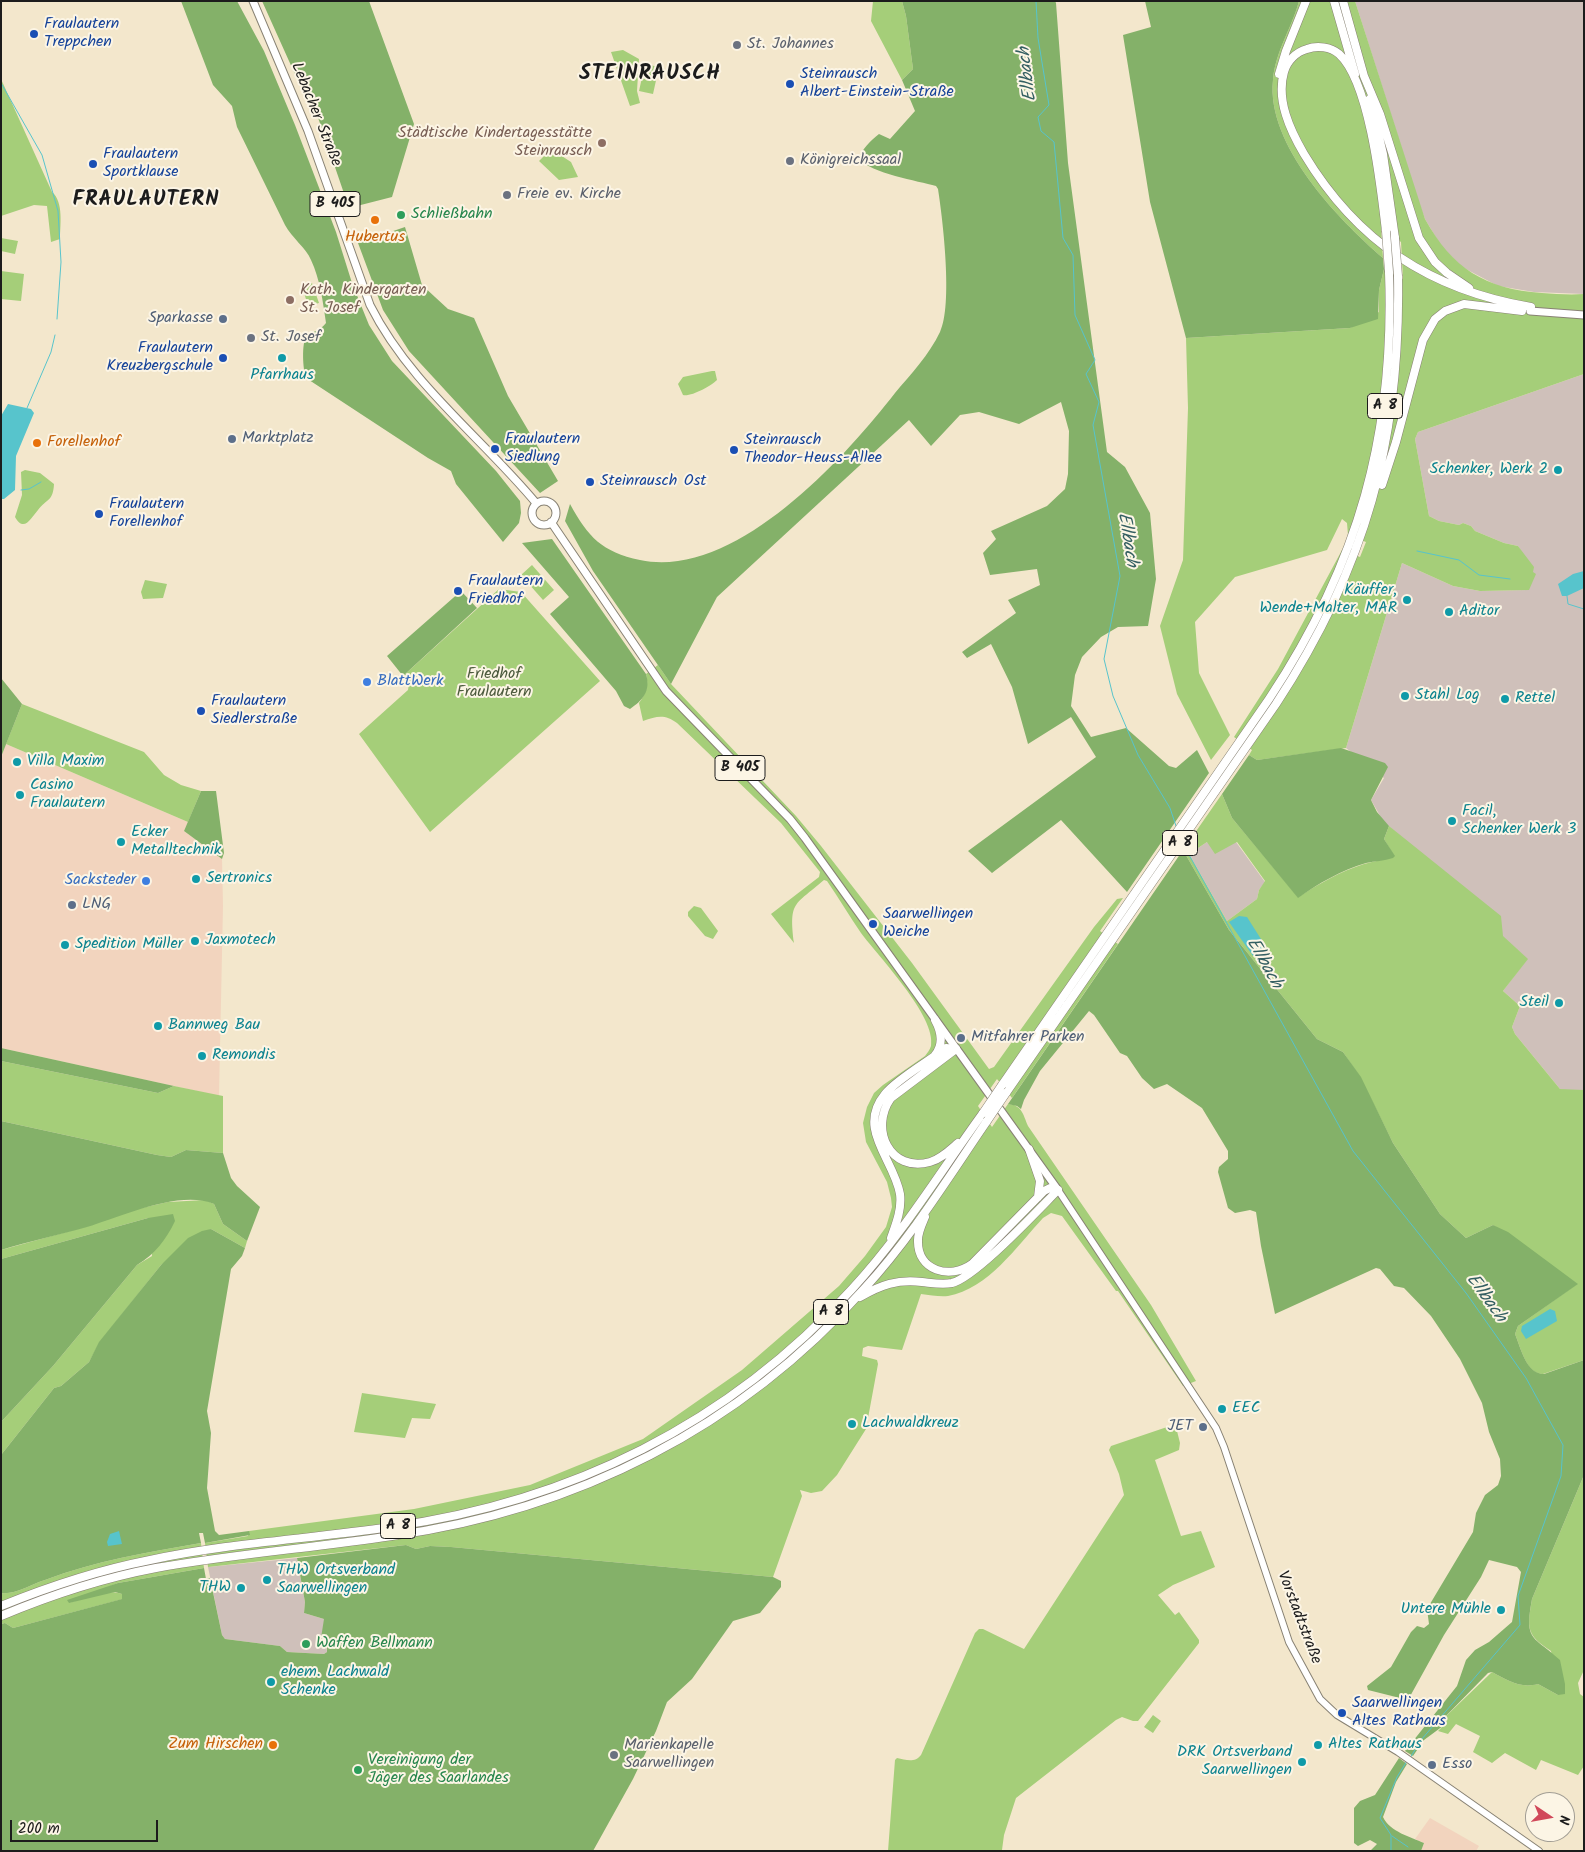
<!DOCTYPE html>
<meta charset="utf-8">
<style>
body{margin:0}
#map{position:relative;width:1585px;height:1852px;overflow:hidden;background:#f3e7cc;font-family:Kalam,sans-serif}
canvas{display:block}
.frame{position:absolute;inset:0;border:2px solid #1c1c1c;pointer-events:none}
.north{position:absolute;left:1525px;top:1792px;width:50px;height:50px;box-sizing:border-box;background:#fcf5e5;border:1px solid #a29e95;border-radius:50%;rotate:102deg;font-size:14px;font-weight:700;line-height:20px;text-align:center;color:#1c1c1c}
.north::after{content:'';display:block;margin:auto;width:18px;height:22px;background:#d1495b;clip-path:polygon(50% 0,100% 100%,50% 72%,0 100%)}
.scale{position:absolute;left:10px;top:1820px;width:148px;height:22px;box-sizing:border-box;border:2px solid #1c1c1c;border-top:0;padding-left:6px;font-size:15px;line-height:18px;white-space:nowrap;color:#1c1c1c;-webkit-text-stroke:4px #fcf5e5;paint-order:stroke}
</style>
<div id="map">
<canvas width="1585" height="1852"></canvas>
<div class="frame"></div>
<div class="north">N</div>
<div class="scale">200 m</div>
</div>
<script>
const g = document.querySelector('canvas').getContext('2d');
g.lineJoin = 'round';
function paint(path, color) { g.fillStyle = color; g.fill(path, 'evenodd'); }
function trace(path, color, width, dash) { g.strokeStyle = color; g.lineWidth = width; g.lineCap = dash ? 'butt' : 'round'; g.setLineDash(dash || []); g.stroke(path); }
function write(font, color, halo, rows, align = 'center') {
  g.font = font + ' Kalam,sans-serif'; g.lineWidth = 4; g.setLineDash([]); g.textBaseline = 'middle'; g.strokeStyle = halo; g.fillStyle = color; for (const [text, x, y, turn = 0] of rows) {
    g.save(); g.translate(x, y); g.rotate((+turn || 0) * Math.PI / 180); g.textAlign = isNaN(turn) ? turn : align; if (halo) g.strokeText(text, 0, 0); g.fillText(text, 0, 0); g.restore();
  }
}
paint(new Path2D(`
 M6,744L188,822L184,831L222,859L223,906L219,1096L1,1048V757Z
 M1430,1818L1479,1846L1476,1851H1421L1424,1843L1415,1839Z`), '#f2d4be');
paint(new Path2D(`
 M1355,1H1584V294L1534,292L1498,286L1462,267L1441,246L1425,219L1419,203Z
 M1584,374V1090L1567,1091L1560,1089L1515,1034L1512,1027L1520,1006L1503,991L1527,959L1502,936L1500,924L1383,821L1371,800L1384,778L1346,748L1402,563L1453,586L1480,591L1526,590L1533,572L1518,546L1504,543L1475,531L1471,526L1463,523L1459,525L1439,521L1429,516L1415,439L1418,432Z
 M1207,842H1236L1265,882L1259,890L1257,899L1227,921L1189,854Z
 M297,1558L305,1602L304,1613L324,1619L327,1652L324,1654L287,1652L280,1646L225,1639L222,1635L208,1567Z`), '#cfc0ba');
paint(new Path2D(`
 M873,1H902L906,16L913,69L902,80L871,21Z
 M1299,1H1355L1425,219C1452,268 1485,289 1542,293C1555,294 1570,295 1584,294V374L1418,432L1415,439L1429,516L1439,521L1459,525L1463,523L1471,526L1475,531L1504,543L1518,546L1534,567L1533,572L1536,574L1529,590L1480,591L1453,586L1402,563L1346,748L1257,760L1249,755L1252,750L1234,737L1278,669L1342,550L1360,557L1366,542L1348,535L1347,523L1342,519L1327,550L1235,577L1195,622L1199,673L1230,735L1211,760L1177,694L1160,626L1183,560L1188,408L1186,338L1350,328L1379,312V290L1384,269L1403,279L1401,242L1381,228L1383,258C1338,219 1266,145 1273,80C1275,52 1292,28 1299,1Z
 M623,50L639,59L637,91L640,103L630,106L611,52Z
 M645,64L659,67L653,94L639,91Z
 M1,79L52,192C64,202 60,226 60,239L51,242L47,206L34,205L1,216Z
 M551,149L571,162L578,177L559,180L539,161Z
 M1,238L18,241L15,254L1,251Z
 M1,271L24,274L21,301L1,299Z
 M312,283L319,303L308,306L302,286Z
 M712,371H715L717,380C711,386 691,397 683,395L678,384L683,377Z
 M25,470L40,473L54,484C53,502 47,498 38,510C31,518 24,533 15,517L22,495L21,472Z
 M532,565L554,590L543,600L521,575Z
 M145,580L167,584L163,598L143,599L141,592Z
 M499,589L521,592L600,681L430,832L359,734L408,690L409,684L403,676Z
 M658,665L671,684L796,816L821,846L912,963L989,1069L994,1067L1094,927L1117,899L1123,898L1100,931L1118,944L1012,1098L997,1079L978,1106L992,1127L1008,1104C1022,1105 1023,1114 1028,1126L1151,1305L1196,1381L1183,1386L1118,1291H1116L1062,1216L1051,1213L1043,1218C1017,1246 988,1289 948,1296C940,1297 930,1295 921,1294L902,1350L868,1346L863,1348L862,1356L877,1360L878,1364L866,1429L837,1475L822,1491L811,1493L800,1490L802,1496L773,1577L451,1547L430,1546L416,1549L406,1545L208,1567L205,1543L248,1536L249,1531L414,1509L530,1485L643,1439L742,1370L839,1286L865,1256L886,1227L892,1207L891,1198L887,1182L866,1142L863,1123L867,1107L874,1093L883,1085L925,1056C927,1053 930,1050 931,1046C937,1017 878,956 861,933C849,916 839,898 827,881L824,880C794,906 789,901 794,943L771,914L819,877L820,872L781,823L677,723C665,714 657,716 643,721L639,703C646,693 649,686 646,674Z
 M22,704L144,752L164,775L181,785L201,791L188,822L6,744Z
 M1222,794L1232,818L1298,897C1319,884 1341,871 1364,864C1375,861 1384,860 1394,856L1384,839L1389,826L1501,916L1503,936L1528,959L1503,991L1520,1006L1512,1027L1515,1034L1560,1089L1584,1090V1360L1543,1374C1526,1374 1521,1348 1515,1334L1518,1326L1577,1284L1493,1225L1466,1238L1440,1214L1393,1143L1360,1077L1343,1052L1317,1039L1229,930L1183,850ZM1207,842L1215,854L1237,842L1265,881L1259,890L1257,899L1227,921L1189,854Z
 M694,906L701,908L718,931L713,939L705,936L688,916V912Z
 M1,1061L158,1093L174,1086L223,1096V1153L186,1150L171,1157L157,1155L1,1121Z
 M205,1200L214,1204L223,1224L247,1241L245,1248L211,1229L161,1265L100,1342L89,1362L61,1386L54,1388L1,1455V1422L53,1366L137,1265L152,1256L148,1218L1,1259V1250L88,1226L137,1209L168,1202Z
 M362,1393L436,1404L430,1419L412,1418L405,1438L354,1432Z
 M1170,1426L1176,1427L1180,1443L1179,1450L1155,1460L1181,1536L1201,1531L1215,1567L1173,1585L1158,1595L1175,1615L1179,1612L1199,1640V1643L1138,1721H1133L1122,1717L1116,1720L1016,1798L1004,1835L1002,1850L888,1851L895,1760L897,1758C906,1760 915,1763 921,1755L975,1633L979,1629H983L1024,1649L1124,1495L1119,1474L1109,1450L1111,1446Z
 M1584,1475V1670L1578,1683L1580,1694L1584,1697V1766L1578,1775L1541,1760L1536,1770L1505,1753L1492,1763L1473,1752L1480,1736L1456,1724L1448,1734L1438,1731L1443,1726V1719L1492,1672C1507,1680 1520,1689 1538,1684L1558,1695L1551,1651C1526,1635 1527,1628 1532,1599Z
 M201,1543L204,1568L118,1583L69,1603C83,1598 107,1588 122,1594L123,1599L13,1628L5,1623L1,1624V1593C15,1595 32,1584 45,1580C95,1561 148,1552 201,1543Z
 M1153,1715L1161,1721L1153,1733L1144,1727Z`), '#a5ce79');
paint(new Path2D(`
 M181,1H237L264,51L295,125L336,232L352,283L369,325L392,361L496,471L520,501L521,513L519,523L503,542L456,484L451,471L428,458L306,378C303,371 301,342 307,336C314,331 321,330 326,323C323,302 320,279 311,260C306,248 292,238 285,225L237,127L232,106L213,85Z
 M262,1H369L414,124L392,197L349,208L313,103L298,81Z
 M902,1H1055L1056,3L1068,163L1107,452L1125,467L1150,513L1156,579L1148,626L1118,627L1101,637L1082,657L1075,675L1071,706L1091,737L1126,728L1169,766L1176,768L1197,750L1209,773L1127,892L1061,820L992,873L968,851L1096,757L1071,717L1028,744L1012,687L991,644L967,658L962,652L1016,613L1008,600L1040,585L1037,569L990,575L983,553L996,539L991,531L1047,506L1065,489L1068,474L1069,431L1061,402L1019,424L979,412L960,415L931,446L909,420L717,597L671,684L593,571L565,521L570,504C588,537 602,552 640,560C734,580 843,460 895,393C911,374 929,355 940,332C953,305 943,221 938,189L936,186C918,181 871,173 859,159C861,150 871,140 879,134L890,139L915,111L902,80L913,69L906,16Z
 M1145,1H1299C1292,28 1275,52 1273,80C1266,145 1338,219 1383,258L1384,269L1379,290L1378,319L1350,328L1186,338L1150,202L1123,35L1151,27Z
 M405,227L422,285L448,309L474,318L508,396L558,481L540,493L409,351L383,310L358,243Z
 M552,539L646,674C651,691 643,700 630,709L624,706L616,691L550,614L569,597L522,543Z
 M461,591L477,608L403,676L387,656Z
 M1,678L22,704L1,757Z
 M1341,748L1385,763L1388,767L1371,800L1377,812L1389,826L1384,839L1395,856L1393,858C1384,861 1375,861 1366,863C1341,870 1318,884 1298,898L1232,818L1222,794L1249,755L1257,760Z
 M201,791H216L224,853L222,859L184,831Z
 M1183,850L1229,930L1317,1039L1343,1052L1361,1077L1393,1143L1440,1214L1466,1238L1493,1225L1508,1232L1578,1284L1518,1326L1515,1334C1521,1348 1526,1374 1544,1374L1584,1360V1475L1532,1599C1524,1642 1533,1635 1560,1660L1565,1684V1694L1558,1695L1538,1684C1520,1689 1507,1680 1492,1672L1488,1673L1443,1719V1726L1424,1740L1413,1756L1405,1751L1457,1686L1466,1660L1475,1650L1489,1642L1512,1622L1521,1572L1517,1567L1489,1560L1481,1577L1444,1635L1408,1700L1368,1690L1367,1686L1391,1667L1411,1632L1417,1626L1424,1628L1429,1624L1427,1609L1473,1532L1476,1513L1485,1495L1498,1485L1501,1476L1500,1459L1489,1432L1482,1403L1460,1359L1431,1316L1404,1288L1394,1286L1380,1269L1376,1268L1275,1314L1261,1246L1256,1212L1250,1210L1235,1213L1228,1208L1218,1172L1219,1167L1228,1159V1151L1202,1108L1167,1084L1154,1089L1142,1078L1127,1056L1120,1053L1094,1015L1089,1011L1040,1071L1024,1100L1021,1109L1017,1106L1008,1104Z
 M1,1048L174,1086L158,1093L1,1061Z
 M1,1121L157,1155L171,1157L186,1150L223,1153L231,1178L237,1186L260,1207L247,1241L223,1224L214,1204C180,1189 120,1217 87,1227C58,1235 30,1241 1,1250Z
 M173,1214L175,1221C166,1240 155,1254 137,1265L53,1366L1,1422V1259L148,1218Z
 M211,1229L245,1248L242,1256L231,1269L207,1411L211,1433L207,1488L215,1531L219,1535L249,1531L250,1535L205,1543L203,1533H199L201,1543C148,1552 95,1561 45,1580C32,1584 15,1595 1,1593V1455L54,1388L61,1386L89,1362L99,1342L161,1265L188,1238L202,1231Z
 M406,1545L416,1549L430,1546L451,1547L773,1577L781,1581V1587L760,1613L733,1621L692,1679L667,1702L656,1731L633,1779L593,1851H1V1624L5,1623L13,1628L122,1599V1594L115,1592L69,1603L67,1600L118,1583L204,1568L206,1579L210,1578L222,1635L225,1639L280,1646L287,1652L324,1654L327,1652V1640L321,1638L324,1619L304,1613L305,1602L297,1558Z
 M1399,1758L1407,1764L1396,1782L1383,1817C1390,1832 1411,1837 1424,1843L1421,1851H1370L1377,1844L1370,1840L1358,1846L1354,1843V1808L1360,1801L1375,1795Z`), '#84b169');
paint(new Path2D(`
 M8,404L31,409L34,413L16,456L15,490L4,499H1V416Z
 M1584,571V588L1567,596H1562L1558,584L1573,574Z
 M1239,916L1247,917L1266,947L1253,956L1229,922Z
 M1550,1309L1555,1311L1557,1321L1526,1339L1521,1331L1522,1326Z
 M119,1531L122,1544L108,1546L107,1542L110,1534Z`), '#57c4cc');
trace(new Path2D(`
 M1036,1L1038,38L1049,105L1038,117L1041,131L1054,142L1063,238L1073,255L1075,315L1095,360L1086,374L1099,402L1093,425L1120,576L1104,659L1113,696L1138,755L1170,808L1176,826
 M1,83L42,155L58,211L61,262L57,319
 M27,408L51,352L55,335
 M21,490L29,489L41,482
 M1417,551L1459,560L1479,575L1510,579
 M1567,596L1568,604L1584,609
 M1183,844L1353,1151L1466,1293L1526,1378L1563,1445L1561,1476L1518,1596L1520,1625L1421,1740L1410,1758
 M1392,1836L1408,1847
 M1391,1851V1835L1380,1818L1397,1777L1407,1761`), '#57c4cc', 1);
const secondary = new Path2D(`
 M1058,1190L1216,1428L1224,1447L1289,1642L1320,1699L1337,1715L1398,1752L1539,1851`);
const primary = new Path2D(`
 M253,1L308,131L370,305C409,383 481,437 536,503
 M1530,311L1584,315
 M532 513a12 12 0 1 1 24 0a12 12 0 1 1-24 0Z
 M551,522L666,691L790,819L805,838L1058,1190`);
const motorway = new Path2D(`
 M1334,1L1355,74
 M1343,1L1364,76L1380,114L1419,238L1435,262L1447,273L1469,288
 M1279,74L1286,51L1306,1
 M1370,99L1383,154L1395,238
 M1386,231C1381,189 1370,82 1339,54C1331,47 1317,45 1307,49C1296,52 1287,61 1284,72C1276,100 1290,130 1304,154C1357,242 1430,290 1531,307
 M1382,485L1396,442L1423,340L1435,319L1445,311L1464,304L1522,311
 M956,1049L891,1098C869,1129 890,1173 930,1162C941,1159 950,1150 958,1143
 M935,1055C944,1044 941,1031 935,1020
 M1002,1085L1269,699C1359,563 1395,434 1389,272
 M1006,1093L1276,704C1366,567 1401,440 1398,276
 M1029,1149L1040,1181L1038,1197
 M925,1217C922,1224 918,1232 918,1240C917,1271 950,1280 972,1264L1044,1191L1050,1188L1058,1190
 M891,1238C896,1224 902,1209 900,1194C894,1159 856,1129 885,1094C897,1079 929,1061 946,1048L956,1049
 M860,1297C881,1285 897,1279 922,1282C932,1283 942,1285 952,1283C976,1277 1038,1210 1058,1190
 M1,1606C50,1586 99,1570 150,1560C229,1543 310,1539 390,1527C570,1502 729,1424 852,1289C902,1235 940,1172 983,1113
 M1,1616C51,1595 103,1578 156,1568C234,1554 313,1548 392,1536C576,1510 739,1429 864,1289C911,1238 948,1178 987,1121`);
trace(secondary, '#888274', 8);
trace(primary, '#888274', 9);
trace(motorway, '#888274', 9);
trace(secondary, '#fff', 6);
trace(primary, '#fff', 7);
trace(motorway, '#fff', 8);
const motorwayBridge = new Path2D(`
 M1386,231L1389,272
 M1395,238L1398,276
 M983,1113L1002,1085
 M987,1121L1006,1093`);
trace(motorwayBridge, '#888274', 9, []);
trace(motorwayBridge, '#fff', 8);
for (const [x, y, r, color] of [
 [34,34,5,"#1a4fb4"],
 [737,45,5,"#6b7280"],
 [790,84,5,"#1a4fb4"],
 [602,143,5,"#8d6e63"],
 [790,161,5,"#6b7280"],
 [93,164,5,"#1a4fb4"],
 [507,195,5,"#6b7280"],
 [401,215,5,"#2e9e5b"],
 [375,220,5,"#e8710a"],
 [290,300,5,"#8d6e63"],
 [223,319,5,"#5c6f8a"],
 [251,338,5,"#6b7280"],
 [223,358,5,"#1a4fb4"],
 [282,358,5,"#0f9aa8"],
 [232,439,5,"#5c6f8a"],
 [37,443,5,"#e8710a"],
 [495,449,5,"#1a4fb4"],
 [734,450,5,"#1a4fb4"],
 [1558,470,5,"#0f9aa8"],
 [590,482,5,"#1a4fb4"],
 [99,514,5,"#1a4fb4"],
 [458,591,5,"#1a4fb4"],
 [1407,600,5,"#0f9aa8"],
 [1449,612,5,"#0f9aa8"],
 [367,682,5,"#3f7fe0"],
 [1405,696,5,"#0f9aa8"],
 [1505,699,5,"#0f9aa8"],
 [201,711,5,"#1a4fb4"],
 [17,762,5,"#0f9aa8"],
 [20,795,5,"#0f9aa8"],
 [1452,821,5,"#0f9aa8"],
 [121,842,5,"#0f9aa8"],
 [196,879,5,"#0f9aa8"],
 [146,881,5,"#3f7fe0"],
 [72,905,5,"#5c6f8a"],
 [873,924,5,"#1a4fb4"],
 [195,941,5,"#0f9aa8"],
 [65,945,5,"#0f9aa8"],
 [1559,1003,5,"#0f9aa8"],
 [158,1026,5,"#0f9aa8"],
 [961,1038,5,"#5c6f8a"],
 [202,1056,5,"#0f9aa8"],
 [1222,1409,5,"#0f9aa8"],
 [852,1424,5,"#0f9aa8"],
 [1203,1427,5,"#5c6f8a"],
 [267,1580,5,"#0f9aa8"],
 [241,1588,5,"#0f9aa8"],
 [1501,1610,5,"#0f9aa8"],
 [306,1644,5,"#2e9e5b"],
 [271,1682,5,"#0f9aa8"],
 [1342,1713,5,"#1a4fb4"],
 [273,1745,5,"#e8710a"],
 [1318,1745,5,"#0f9aa8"],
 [614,1755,5,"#6b7280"],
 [1302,1762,5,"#0f9aa8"],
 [1432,1765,5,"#5c6f8a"],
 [358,1770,5,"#2e9e5b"]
]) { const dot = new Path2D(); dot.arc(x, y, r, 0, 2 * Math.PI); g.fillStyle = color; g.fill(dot); trace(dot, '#fcf5e5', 2); }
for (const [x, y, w] of [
 [335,204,50],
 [1385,406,35],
 [740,768,50],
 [1180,843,35],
 [831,1312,35],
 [398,1526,35]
]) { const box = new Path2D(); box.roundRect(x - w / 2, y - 12.5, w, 25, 4); g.fillStyle = '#fcf5e5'; g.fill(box); trace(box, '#1c1c1c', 1); }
write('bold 15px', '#1c1c1c', null, [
 ["B 405",335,204],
 ["A 8",1385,406],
 ["B 405",740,768],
 ["A 8",1180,843],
 ["A 8",831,1312],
 ["A 8",398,1526]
]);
write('16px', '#164399', '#fcf5e5', [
 ["Fraulautern",44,25],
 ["Treppchen",44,43],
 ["Steinrausch",800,75],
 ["Albert-Einstein-Straße",800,93],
 ["Fraulautern",103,155],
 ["Sportklause",103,173],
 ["Fraulautern",213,349,"right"],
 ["Kreuzbergschule",213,367,"right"],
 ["Fraulautern",505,440],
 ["Siedlung",505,458],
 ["Steinrausch",744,441],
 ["Theodor-Heuss-Allee",744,459],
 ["Steinrausch Ost",600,482],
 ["Fraulautern",109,505],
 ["Forellenhof",109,523],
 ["Fraulautern",468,582],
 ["Friedhof",468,600],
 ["Fraulautern",211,702],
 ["Siedlerstraße",211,720],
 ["Saarwellingen",883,915],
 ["Weiche",883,933],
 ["Saarwellingen",1352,1704],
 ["Altes Rathaus",1352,1722]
], 'left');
write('16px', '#5b616d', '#fcf5e5', [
 ["St. Johannes",747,45],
 ["Königreichssaal",800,161],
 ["Freie ev. Kirche",517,195],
 ["St. Josef",261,338],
 ["Marienkapelle",624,1746],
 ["Saarwellingen",624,1764]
], 'left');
write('16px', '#1c1c1c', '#fcf5e5', [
 ["Lebacher Straße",315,115,68],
 ["Vorstadtstraße",1298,1618,69]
]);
write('16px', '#785e54', '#fcf5e5', [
 ["Städtische Kindertagesstätte",592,134],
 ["Steinrausch",592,152],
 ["Kath. Kindergarten",300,291,"left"],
 ["St. Josef",300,309,"left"]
], 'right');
write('16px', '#27864d', '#fcf5e5', [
 ["Schließbahn",411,215],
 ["Waffen Bellmann",316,1644],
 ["Vereinigung der",368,1761],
 ["Jäger des Saarlandes",368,1779]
], 'left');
write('16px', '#c56008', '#fcf5e5', [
 ["Hubertus",375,238],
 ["Forellenhof",47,443,"left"],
 ["Zum Hirschen",263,1745,"right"]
]);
write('16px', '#4e5e75', '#fcf5e5', [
 ["Sparkasse",213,319,"right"],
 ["Marktplatz",242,439],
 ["LNG",82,905],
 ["Mitfahrer Parken",971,1038],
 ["JET",1193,1427,"right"],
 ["Esso",1442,1765]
], 'left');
write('16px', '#0d838f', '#fcf5e5', [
 ["Pfarrhaus",282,376,"center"],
 ["Schenker, Werk 2",1548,470,"right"],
 ["Käuffer,",1397,591,"right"],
 ["Wende+Malter, MAR",1397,609,"right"],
 ["Aditor",1459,612],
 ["Stahl Log",1415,696],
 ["Rettel",1515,699],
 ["Villa Maxim",27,762],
 ["Casino",30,786],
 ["Fraulautern",30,804],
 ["Facil,",1462,812],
 ["Schenker Werk 3",1462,830],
 ["Ecker",131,833],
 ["Metalltechnik",131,851],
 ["Sertronics",206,879],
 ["Jaxmotech",205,941],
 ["Spedition Müller",75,945],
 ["Steil",1549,1003,"right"],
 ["Bannweg Bau",168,1026],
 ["Remondis",212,1056],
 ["EEC",1232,1409],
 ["Lachwaldkreuz",862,1424],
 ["THW Ortsverband",277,1571],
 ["Saarwellingen",277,1589],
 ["THW",231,1588,"right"],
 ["Untere Mühle",1491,1610,"right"],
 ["ehem. Lachwald",281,1673],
 ["Schenke",281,1691],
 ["Altes Rathaus",1328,1745],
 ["DRK Ortsverband",1292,1753,"right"],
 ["Saarwellingen",1292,1771,"right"]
], 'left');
write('16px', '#4c5a3d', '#fcf5e5', [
 ["Friedhof",494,675],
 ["Fraulautern",494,693]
]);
write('16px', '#366cbe', '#fcf5e5', [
 ["BlattWerk",377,682],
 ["Sacksteder",136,881,"right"]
], 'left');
write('italic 18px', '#345f62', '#fcf5e5', [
 ["Ellbach",1029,74,-97],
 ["Ellbach",1126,540,81],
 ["Ellbach",1263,964,61],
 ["Ellbach",1485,1299,54]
]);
g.letterSpacing = '1px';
write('bold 21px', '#1c1c1c', '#fcf5e5', [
 ["STEINRAUSCH",650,75],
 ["FRAULAUTERN",146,201]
]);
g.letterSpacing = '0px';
</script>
